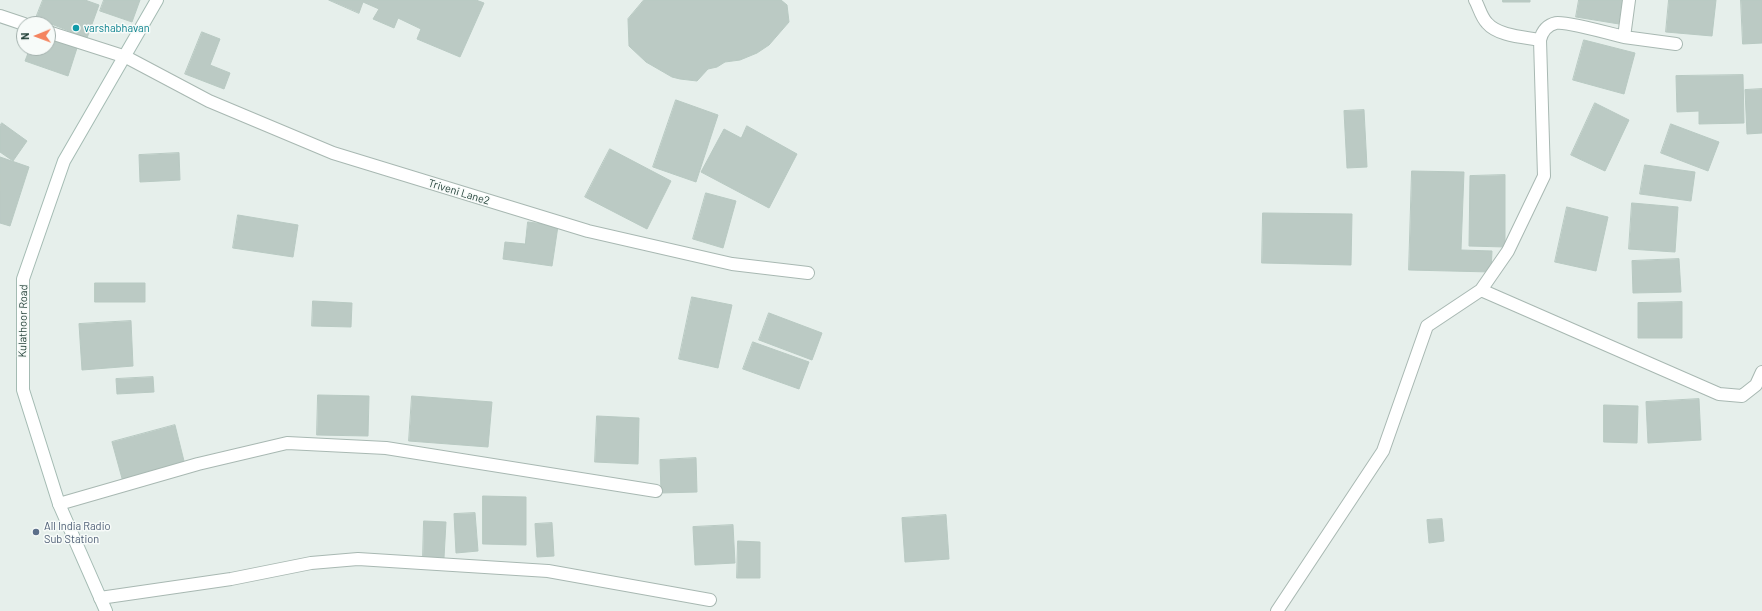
<!DOCTYPE html>
<style>
body{margin:0}
#map{position:relative;width:1762px;height:611px;overflow:hidden;background:#e6efeb;font-family:Barlow,sans-serif}
canvas{display:block}
.north{position:absolute;left:16px;top:16px;width:40px;height:40px;box-sizing:border-box;background:#f7fbf9;border:1px solid #a3b1ad;border-radius:50%;rotate:269deg;font-size:11px;font-weight:700;line-height:16px;text-align:center;color:#24423a}
.north::after{content:'';display:block;margin:auto;width:14px;height:18px;background:#f4845f;clip-path:polygon(50% 0,100% 100%,50% 72%,0 100%)}
</style>
<div id="map">
<canvas width="1762" height="611"></canvas>
<div class="north">N</div>
</div>
<script>
const g = document.querySelector('canvas').getContext('2d');
g.lineJoin = 'round';
function paint(path, color) { g.fillStyle = color; g.fill(path, 'evenodd'); }
function trace(path, color, width, dash) { g.strokeStyle = color; g.lineWidth = width; g.lineCap = dash ? 'butt' : 'round'; g.setLineDash(dash || []); g.stroke(path); }
function write(font, color, halo, rows, align = 'center') {
  g.font = font + ' Barlow,sans-serif'; g.lineWidth = 3; g.setLineDash([]); g.textBaseline = 'middle'; g.strokeStyle = halo; g.fillStyle = color; for (const [text, x, y, turn = 0] of rows) {
    g.save(); g.translate(x, y); g.rotate((+turn || 0) * Math.PI / 180); g.textAlign = isNaN(turn) ? turn : align; if (halo) g.strokeText(text, 0, 0); g.fillText(text, 0, 0); g.restore();
  }
}
const building = new Path2D(`
 M43,0H85L99,5L87,38L36,18Z
 M104,0H140L132,22L100,11Z
 M329,0H476L484,3L460,57L417,39L421,29L398,18L394,28L373,19L379,9L363,2L359,13Z
 M644,0H781L787,5L789,22L769,45L757,53L740,60L725,62L717,67L708,69L697,81L680,79L672,77L646,62L629,46L628,19Z
 M1503,0H1530V2H1503Z
 M1579,0H1622L1619,24L1576,17Z
 M1669,0H1716L1712,36L1666,32Z
 M1741,0H1762V43L1743,44Z
 M202,32L220,39L210,65L230,73L224,89L185,74Z
 M48,38L77,48L68,76L25,61L30,48H48Z
 M1584,40L1635,53L1624,94L1573,80Z
 M1743,75L1744,123L1699,124V111L1677,112L1676,76Z
 M1762,89V133L1747,134L1745,90Z
 M676,100L718,115L696,182L653,167Z
 M1595,103L1629,120L1605,171L1571,155Z
 M1364,110L1367,167L1347,168L1344,111Z
 M2,123L27,141L13,161L0,152V126Z
 M1671,124L1719,142L1708,171L1661,153Z
 M747,126L797,154L769,208L701,172L724,129L741,138Z
 M610,149L671,181L647,229L585,197Z
 M179,153L180,180L140,182L139,155Z
 M0,157L29,167L10,226L0,223Z
 M1645,165L1695,172L1691,201L1640,194Z
 M1412,171L1464,172L1461,250L1492,251L1491,272L1409,270Z
 M1505,175V247L1469,246L1470,176Z
 M706,193L736,201L723,248L693,239Z
 M1632,203L1678,207L1675,252L1629,249Z
 M1567,207L1608,217L1596,271L1555,262Z
 M1263,213L1352,214L1351,265L1262,263Z
 M238,215L298,225L293,257L233,248Z
 M528,222L558,226L552,266L503,259L505,242L525,244Z
 M1679,259L1681,292L1633,293L1632,261Z
 M95,283H145V302H95Z
 M692,297L732,305L718,368L679,359Z
 M313,301L352,303L351,327L312,326Z
 M1682,302V338H1638V303Z
 M769,313L822,333L812,360L759,340Z
 M131,321L133,366L82,370L79,324Z
 M753,342L809,362L799,389L743,369Z
 M153,377L154,392L117,394L116,379Z
 M318,395L369,396L368,436L317,435Z
 M412,396L492,402L488,447L409,441Z
 M1699,399L1701,440L1648,443L1646,402Z
 M1604,405L1638,406L1637,443L1604,442Z
 M597,416L639,418L638,464L595,462Z
 M175,425L185,465L123,482L112,442Z
 M696,458L697,492L661,493L660,460Z
 M483,496L526,497V545L483,544Z
 M475,513L478,551L456,553L454,514Z
 M946,515L949,559L905,562L902,518Z
 M1442,519L1444,541L1429,543L1427,520Z
 M424,521L446,522L444,558L423,557Z
 M552,523L554,556L537,557L535,524Z
 M733,525L735,563L695,565L693,527Z
 M738,541L760,542V578H737Z`);
paint(building, '#bbcac4');
trace(building, '#b8c9c2', 1);
const street = new Path2D(`
 M1475,0C1479,7 1481,17 1487,23C1498,36 1524,37 1540,40
 M0,16L24,24
 M48,32L126,57L209,101L333,153L588,231L732,264L808,273
 M1624,37L1676,44
 M1481,290L1508,251L1544,176L1540,40C1542,32 1547,25 1556,23C1566,21 1612,34 1624,37L1629,0
 M59,504L198,464L287,443L386,448L656,491
 M100,598L231,579L311,563L358,559L548,571L710,600
 M1277,611L1383,451L1427,326L1481,290L1719,394L1742,396L1756,385L1762,372`);
const secondary = new Path2D(`
 M106,611L59,504L23,390V279L64,161L157,0`);
trace(street, '#a8b8b2', 14);
trace(secondary, '#a4bbb3', 14);
trace(street, '#fff', 12);
trace(secondary, '#fff', 12);
for (const [x, y, r, color] of [
 [76,28,4,"#0f9aa8"],
 [36,532,4,"#5c6f8a"]
]) { const dot = new Path2D(); dot.arc(x, y, r, 0, 2 * Math.PI); g.fillStyle = color; g.fill(dot); trace(dot, '#f7fbf9', 1.5); }
write('11px', '#0d838f', '#f7fbf9', [
 ["varshabhavan",84,28]
], 'left');
write('11px', '#24423a', '#f7fbf9', [
 ["Triveni Lane2",459,192,17],
 ["Kulathoor Road",23,321,-89]
]);
write('11px', '#4e5e75', '#f7fbf9', [
 ["All India Radio",44,526],
 ["Sub Station",44,539]
], 'left');
</script>
